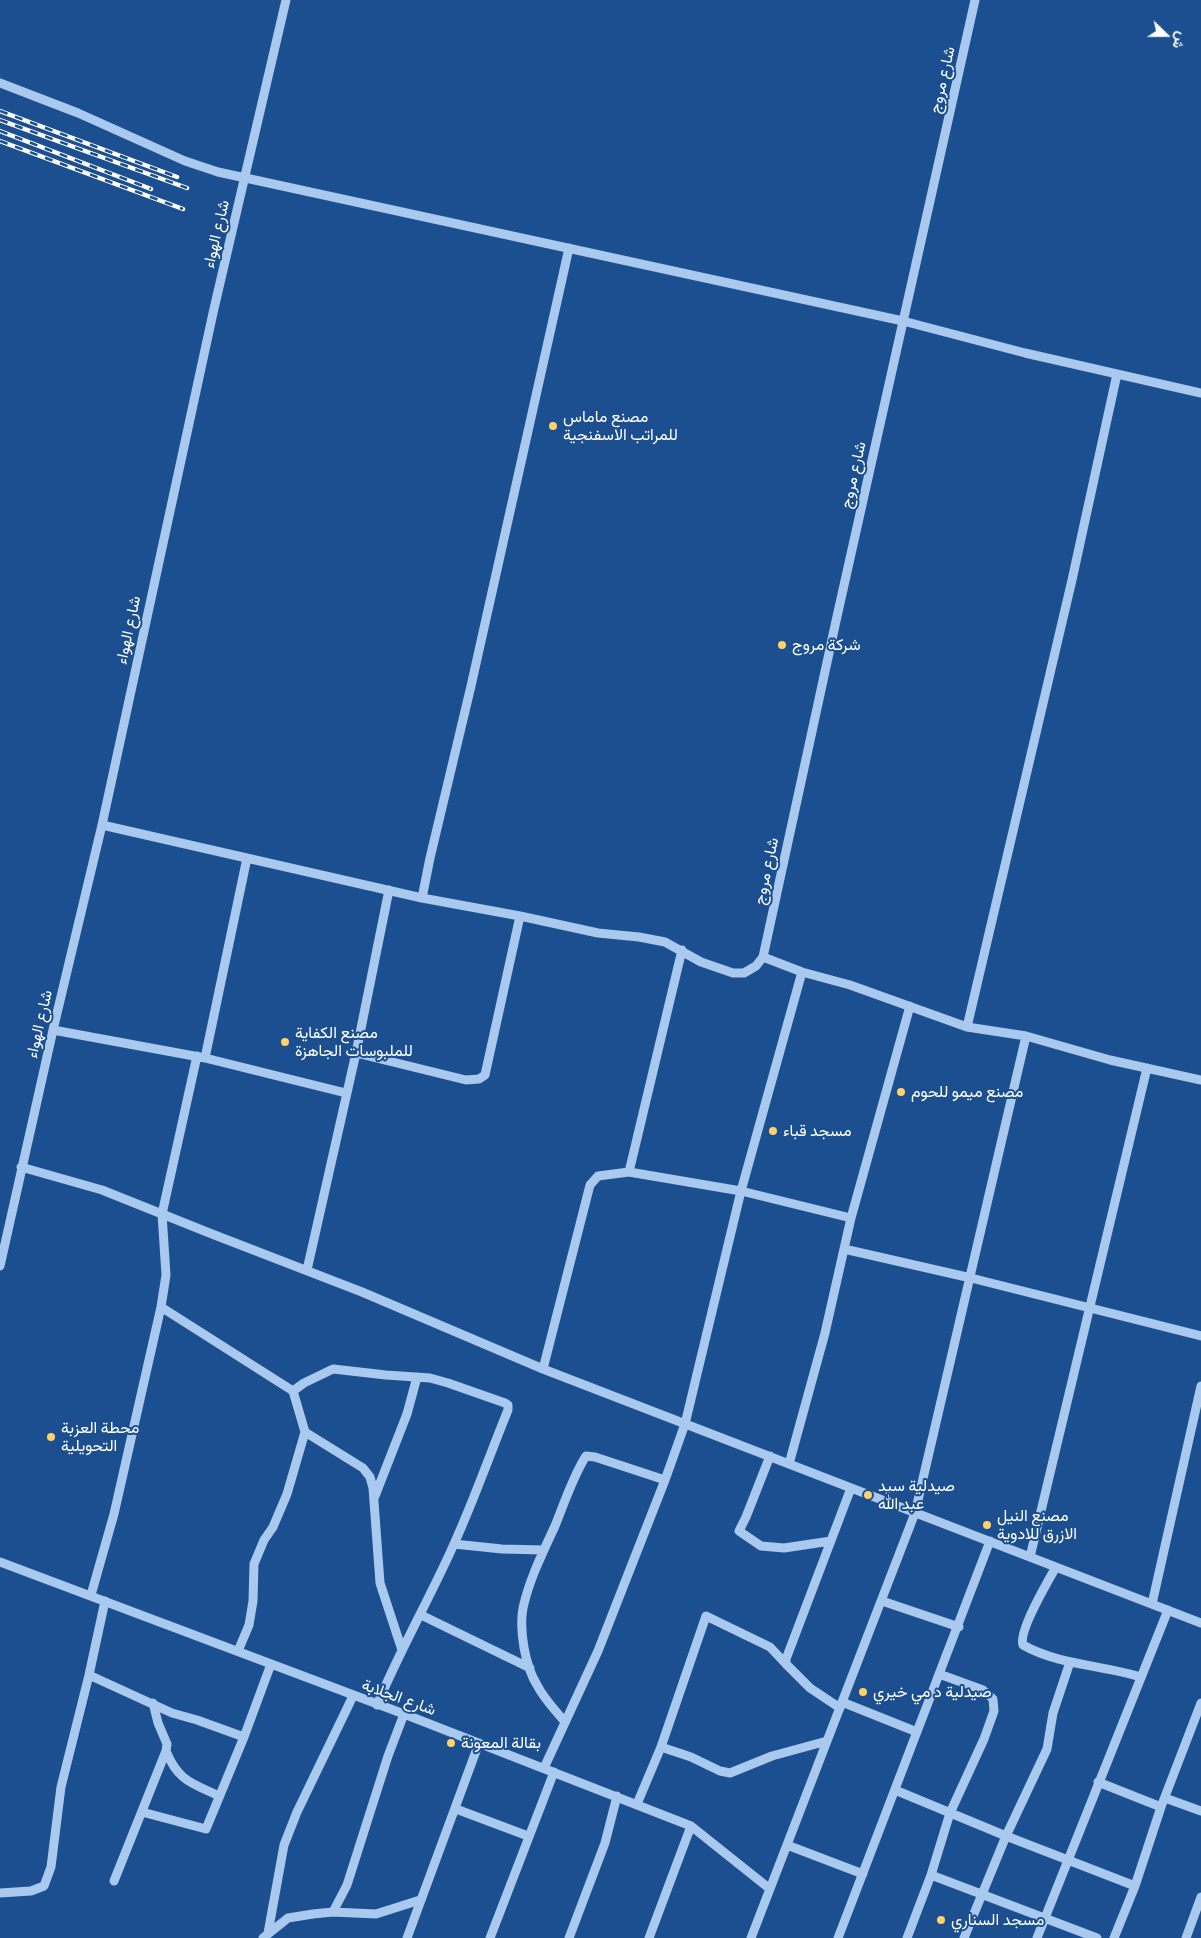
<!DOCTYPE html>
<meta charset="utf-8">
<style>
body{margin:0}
#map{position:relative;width:1201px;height:1938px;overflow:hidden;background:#1b4f8f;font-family:"Exo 2",Vazirmatn,sans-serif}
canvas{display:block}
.north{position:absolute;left:1141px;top:10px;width:50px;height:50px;-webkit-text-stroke:4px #1b4f8f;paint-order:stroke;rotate:112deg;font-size:14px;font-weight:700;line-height:20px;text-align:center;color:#fff}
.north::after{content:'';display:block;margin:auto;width:18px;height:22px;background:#fff;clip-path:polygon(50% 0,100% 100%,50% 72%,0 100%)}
</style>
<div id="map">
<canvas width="1201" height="1938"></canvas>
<div class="north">ش</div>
</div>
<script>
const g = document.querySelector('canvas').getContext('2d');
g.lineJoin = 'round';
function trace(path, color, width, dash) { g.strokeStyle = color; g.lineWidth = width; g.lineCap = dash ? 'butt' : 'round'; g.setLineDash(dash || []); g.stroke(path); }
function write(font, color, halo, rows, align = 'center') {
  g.font = font + ' "Exo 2",Vazirmatn,sans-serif'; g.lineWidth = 4; g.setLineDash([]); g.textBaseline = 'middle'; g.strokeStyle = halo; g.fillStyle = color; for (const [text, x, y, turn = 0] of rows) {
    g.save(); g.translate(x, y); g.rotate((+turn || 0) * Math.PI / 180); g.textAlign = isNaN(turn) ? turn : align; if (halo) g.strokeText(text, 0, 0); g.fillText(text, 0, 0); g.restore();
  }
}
trace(new Path2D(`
 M0,83L78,113L185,161L218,172L903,321L1025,353L1201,393
 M102,825L422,898L520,916L598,933L639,937L665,942L701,962L733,973H744L756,966L763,957L802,972L850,985L967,1027L1026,1036L1110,1060L1201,1080
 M422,898L430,858L471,686L569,248
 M763,957L836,621L975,0
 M967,1027L1072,580L1117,374
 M53,1030L205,1058L346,1093
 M356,1053L466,1080L479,1079L485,1075L520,916
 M205,1058L247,858
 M21,1167L102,1190L212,1234L362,1292L543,1369L1201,1623
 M629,1172L682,950
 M844,1249L971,1278L1201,1336
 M0,1266L53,1030L102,825L213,313L286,0
 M307,1270L356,1053L389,890
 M161,1307L293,1391L305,1432L287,1494L273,1527L264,1540L254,1564L253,1601L249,1625L238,1651
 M543,1369L590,1185L598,1176L629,1172L741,1191L851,1218
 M293,1391L304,1383L333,1369L386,1375L430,1378L448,1383L505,1403L508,1405V1410C490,1454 474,1500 454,1544C430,1598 400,1650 377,1705
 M305,1432L363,1468L370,1477L373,1488L380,1583L402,1650
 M770,1456L746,1517L739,1531L761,1546L784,1548L831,1541
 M789,1464L825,1333L851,1218L910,1006
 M375,1496L407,1414L417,1377
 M454,1544L502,1549L544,1550
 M1030,1557L1147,1068
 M0,1562L404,1714L691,1826L770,1889
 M1056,1567C1048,1581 1018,1632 1023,1645C1058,1665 1103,1665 1141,1677
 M91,1595L114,1514L161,1307L166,1275L162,1214L197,1056
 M882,1601L959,1627
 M1152,1604L1201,1386
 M421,1615L530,1668
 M89,1675L172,1713L197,1720L244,1737
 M842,1702L917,1732
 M840,1708L810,1688L786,1664V1659L851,1488
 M565,1722C555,1710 544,1699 537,1685C525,1666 519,1630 523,1608C529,1580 543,1552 555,1526C564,1504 573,1476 586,1456L595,1457L665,1480
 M661,1747L706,1616L770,1647L786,1664
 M166,1751C178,1781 192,1783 219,1796
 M544,1768L598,1651L665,1480L685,1424L741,1191L802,972
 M1098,1782L1161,1807
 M895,1790L1006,1836L1135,1886
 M1165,1798L1201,1811
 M637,1804L661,1747L691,1757L720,1771L730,1773L772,1756L827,1741
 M456,1809L528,1836
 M142,1812L206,1829L244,1737L271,1664
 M787,1845L863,1874
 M931,1875L1097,1938
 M114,1881L166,1751L167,1744L158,1723L153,1703
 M0,1893L31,1891L44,1886L51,1867L61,1787L89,1675L105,1601
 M333,1912L347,1885L388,1756L404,1714
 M268,1933L284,1845L297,1812L353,1696
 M263,1938L288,1918L313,1914L333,1912L376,1914L420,1900
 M407,1938L479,1743
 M490,1938L554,1772
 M569,1938L605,1843L617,1796
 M649,1938L691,1826
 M751,1938L915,1513L1026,1036
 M838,1938L990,1541
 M907,1938L931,1875L950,1813L984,1739L994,1711L993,1699L983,1690L939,1674
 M964,1938L1006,1836L1047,1749L1053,1713L1070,1662
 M1037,1938L1168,1610
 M1114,1938L1135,1886L1161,1807L1201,1703
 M1186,1938L1201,1897`), '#a9c9ee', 9);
const rail = new Path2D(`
 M0,111L177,177
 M0,120L187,188
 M0,131L151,189
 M0,141L183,209`);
trace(rail, '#fff', 4.5);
trace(rail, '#1b4f8f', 2.5, [8]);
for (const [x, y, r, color] of [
 [553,426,5,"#ffd166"],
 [782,645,5,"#ffd166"],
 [285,1042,5,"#ffd166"],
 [901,1092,5,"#ffd166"],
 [773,1131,5,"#ffd166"],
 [51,1437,5,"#ffd166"],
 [868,1495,5,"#ffd166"],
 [987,1525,5,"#ffd166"],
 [863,1692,5,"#ffd166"],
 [451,1743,5,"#ffd166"],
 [941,1920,5,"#ffd166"]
]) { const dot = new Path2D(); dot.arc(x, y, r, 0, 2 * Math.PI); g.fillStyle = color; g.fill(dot); trace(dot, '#1b4f8f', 2); }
write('16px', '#fff', '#1b4f8f', [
 ["شارع مروج",942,80,-77],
 ["شارع الهواء",216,234,-77],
 ["شارع مروج",853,475,-77],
 ["شارع الهواء",128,630,-78],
 ["شارع مروج",766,871,-78],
 ["شارع الهواء",39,1024,-77],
 ["شارع الجلابة",399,1697,20]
]);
write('16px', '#fff', '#1b4f8f', [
 ["مصنع ماماس",563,417],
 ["للمراتب الاسفنجية",563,435],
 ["شركة مروج",792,645],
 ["مصنع الكفاية",295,1033],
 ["للملبوسات الجاهزة",295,1051],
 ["مصنع ميمو للحوم",911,1092],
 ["مسجد قباء",783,1131],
 ["محطة العزبة",61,1428],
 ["التحويلية",61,1446],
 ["صيدلية سيد",878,1486],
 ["عبد الله",878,1504],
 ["مصنع النيل",997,1516],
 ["الازرق للادوية",997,1534],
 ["صيدلية د مي خيري",873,1692],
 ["بقالة المعونة",461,1743],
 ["مسجد السناري",951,1920]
], 'left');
</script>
